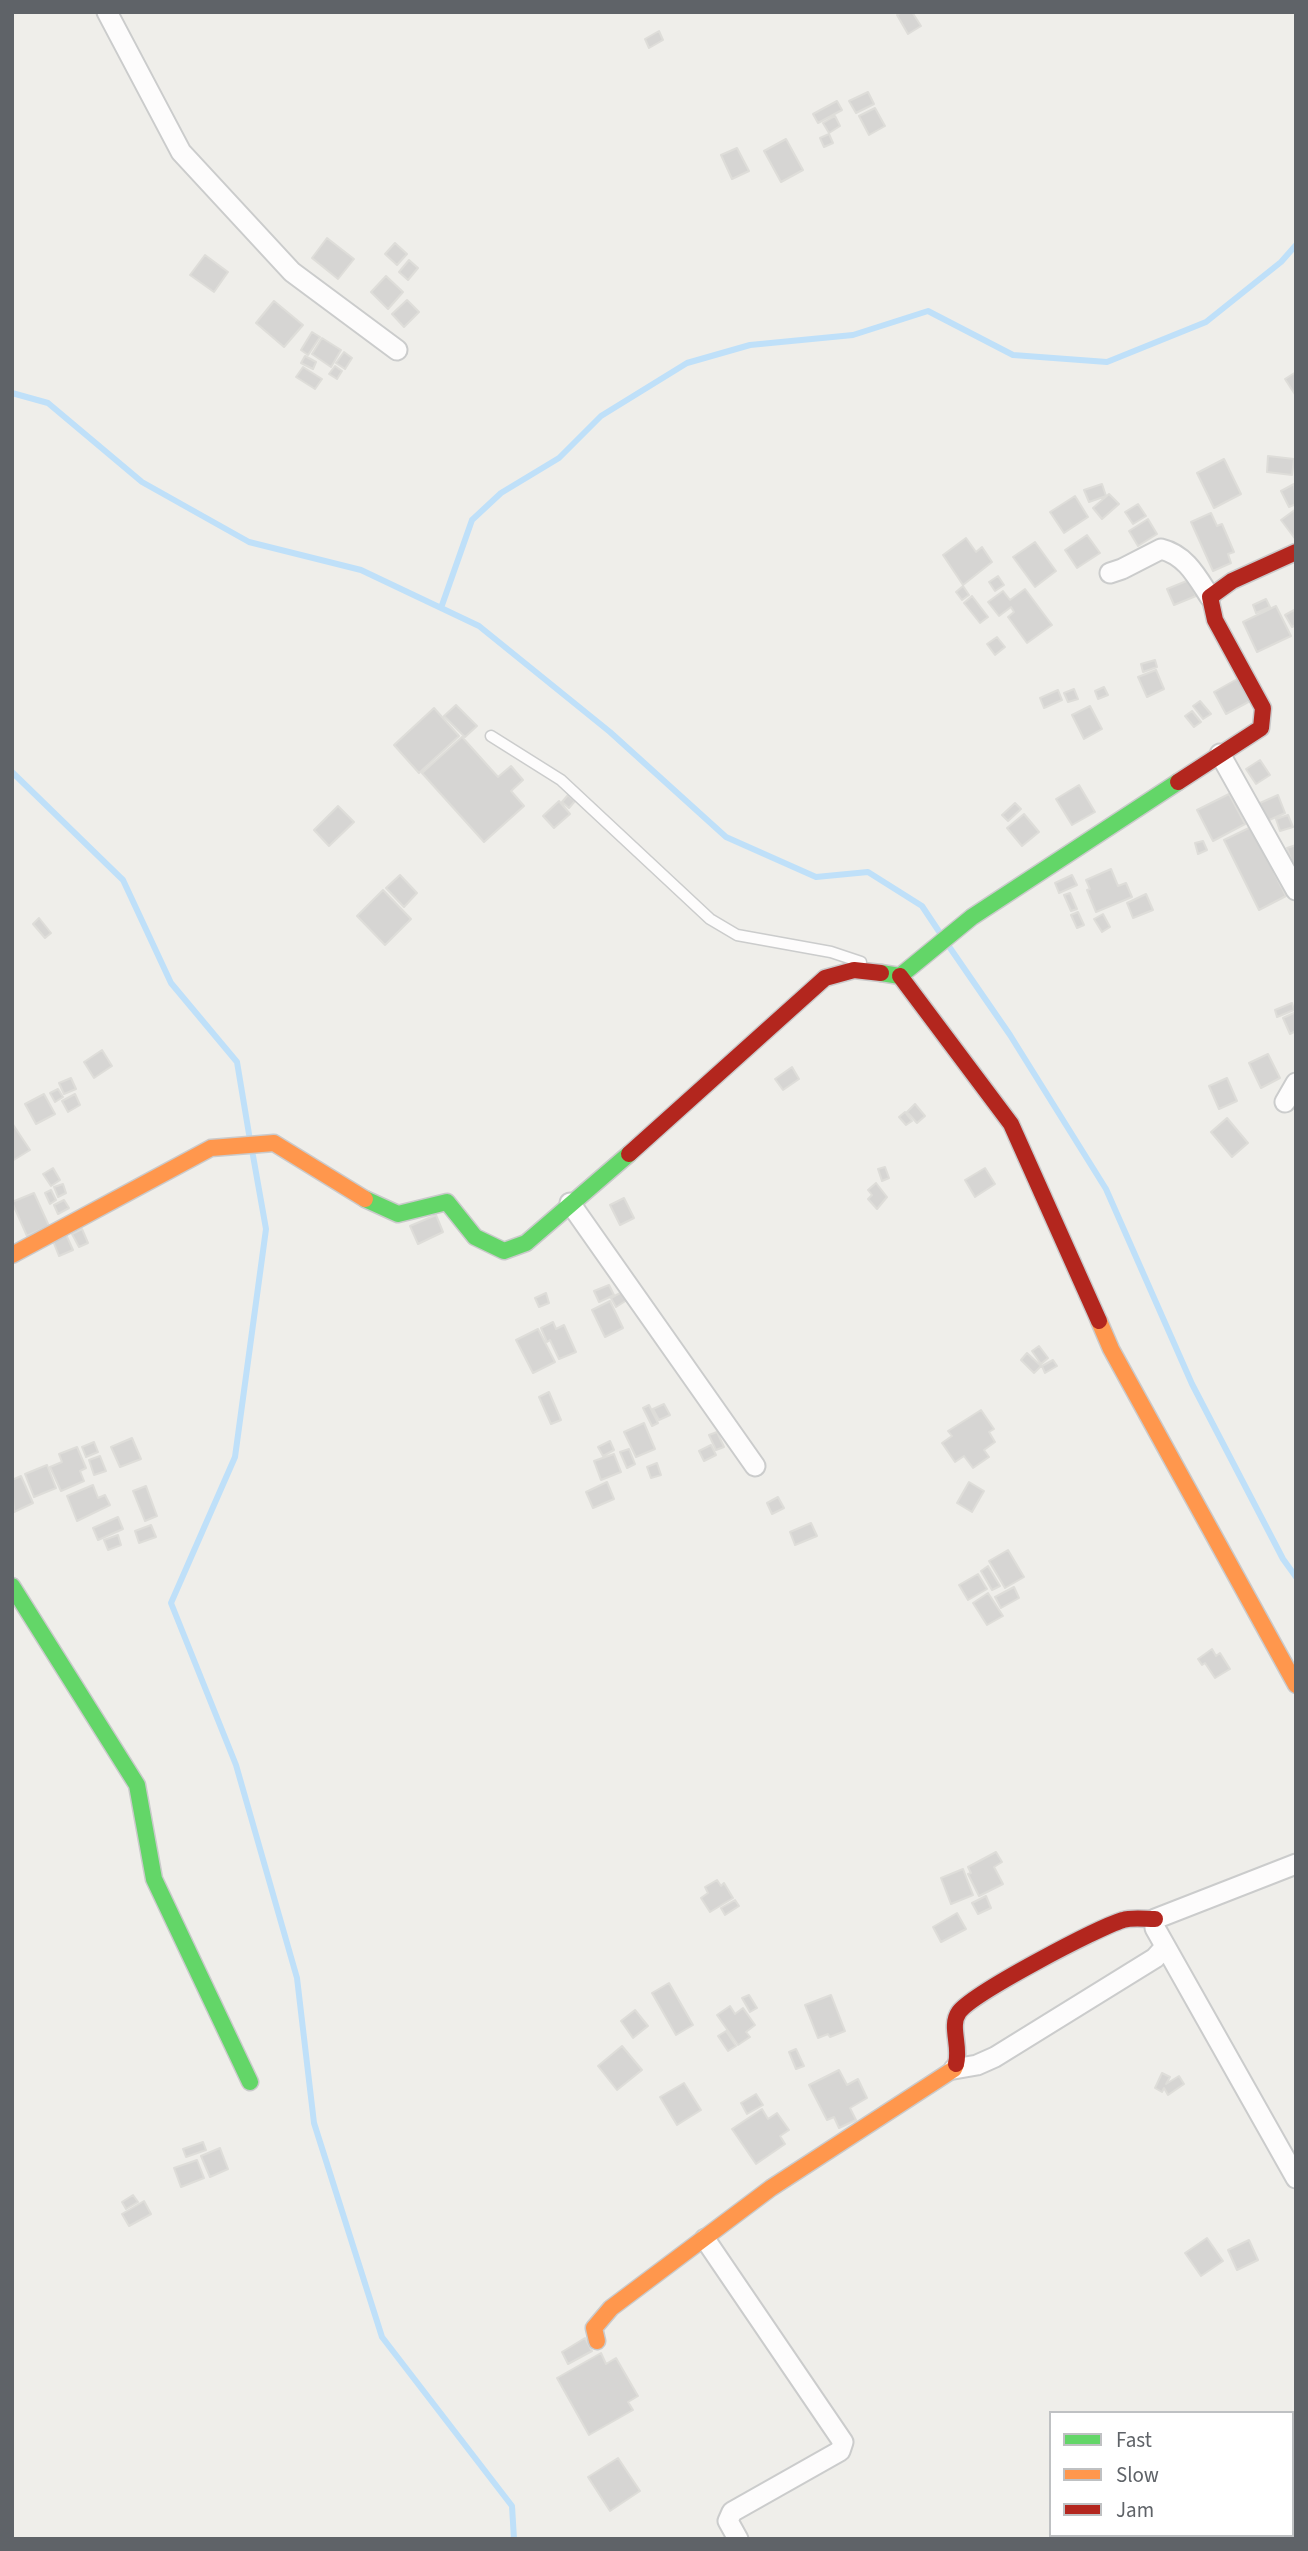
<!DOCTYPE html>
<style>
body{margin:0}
#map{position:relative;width:1308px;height:2551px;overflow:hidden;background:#efeeea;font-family:"Source Sans 3",sans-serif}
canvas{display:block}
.frame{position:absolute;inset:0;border:14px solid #5f6368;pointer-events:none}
.legend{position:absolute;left:1049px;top:2411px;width:245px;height:126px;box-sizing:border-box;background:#fff;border:2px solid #bfc1c3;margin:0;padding:9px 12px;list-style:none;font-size:21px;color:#5f6368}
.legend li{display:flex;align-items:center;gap:14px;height:35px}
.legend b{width:35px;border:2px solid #bfc1c3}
</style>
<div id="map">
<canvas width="1308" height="2551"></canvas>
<div class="frame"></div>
<ul class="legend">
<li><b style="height:9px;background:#63d668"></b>Fast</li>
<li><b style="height:9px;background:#ff974d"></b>Slow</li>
<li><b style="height:9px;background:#b3261e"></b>Jam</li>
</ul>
</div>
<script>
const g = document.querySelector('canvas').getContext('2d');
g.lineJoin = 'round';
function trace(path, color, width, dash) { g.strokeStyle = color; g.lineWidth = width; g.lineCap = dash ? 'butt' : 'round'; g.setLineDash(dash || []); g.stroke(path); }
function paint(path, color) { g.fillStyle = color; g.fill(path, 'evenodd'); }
trace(new Path2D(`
 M12,393L48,403L142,482L249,542L361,570L479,626L610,732L726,837L816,877L868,872L922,906L940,933
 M441,608L472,520L501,493L559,458L601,416L687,363L750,345L853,335L928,311L1013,355L1107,362L1206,322L1281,262L1296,245
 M12,772L123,880L171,983L237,1062L250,1140
 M948,945L1010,1035L1106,1189L1192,1384L1283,1559L1296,1577
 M252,1150L266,1229L235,1457L171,1603L236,1765L297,1978L314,2123L382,2337L512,2506L514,2539`), '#bfe0f9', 6);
const building = new Path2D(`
 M902,12H912L921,26L908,34L897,15Z
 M659,31L663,40L649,48L645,39Z
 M868,92L874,104L856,113L849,101Z
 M837,101L842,110L818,123L813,114Z
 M875,108L885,126L869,135L859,116Z
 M835,116L840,126L829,133L823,123Z
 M829,134L833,143L824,147L820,138Z
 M786,139L803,170L781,182L764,151Z
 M737,148L749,171L732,179L721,155Z
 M327,238L354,259L338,279L312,258Z
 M395,243L407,254L397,265L385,254Z
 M205,255L228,272L214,292L190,275Z
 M409,260L418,268L408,280L399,272Z
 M386,276L403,292L388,309L371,292Z
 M407,300L419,312L404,327L392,314Z
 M274,301L303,325L284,347L256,323Z
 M312,332L320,337L308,355L301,350Z
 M322,338L341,350L331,367L312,354Z
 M344,352L352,358L345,369L336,363Z
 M305,356L316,362L313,369L301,363Z
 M335,366L342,371L337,379L329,374Z
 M303,367L322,379L315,389L296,377Z
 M1296,372V396L1285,379Z
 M1268,456L1294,459L1292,475L1267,472Z
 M1224,459L1241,494L1214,508L1197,473Z
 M1102,484L1106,496L1089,502L1084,490Z
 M1294,484L1296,504L1289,507L1281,491Z
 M1109,494L1119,504L1102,519L1093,508Z
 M1075,496L1088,517L1064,533L1050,512Z
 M1138,504L1146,516L1133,524L1125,512Z
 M1296,509V540L1281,520Z
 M1211,513L1217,526L1222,524L1234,552L1228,554L1231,563L1213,571L1191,522Z
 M1148,519L1157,534L1138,546L1129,531Z
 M1087,535L1100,553L1077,568L1065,550Z
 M966,538L976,552L982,547L992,562L963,585L943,555Z
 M1035,542L1056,571L1035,587L1013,557Z
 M998,576L1004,585L995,591L989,582Z
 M1189,580L1196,596L1174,605L1167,589Z
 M963,586L969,595L962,600L956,592Z
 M1025,589L1052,625L1027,643L1008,617L1014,612L1011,607L999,616L988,602L1003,591L1010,600Z
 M972,596L988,617L980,623L964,603Z
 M1266,599L1270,607L1256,613L1253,605Z
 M1276,606L1291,636L1257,652L1243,622Z
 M1296,609V625L1292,627L1285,615Z
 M997,637L1005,647L995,655L987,644Z
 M1155,660L1157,667L1143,672L1141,664Z
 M1156,670L1164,689L1147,697L1138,677Z
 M1239,678L1252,700L1226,714L1214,692Z
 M1104,687L1108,695L1098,699L1095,691Z
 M1074,689L1078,699L1068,702L1064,693Z
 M1058,690L1062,700L1044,708L1040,698Z
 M1200,701L1211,714L1203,719L1193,706Z
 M456,705L477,726L465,737L444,716Z
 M1090,706L1102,729L1084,739L1072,715Z
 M434,708L459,736L419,773L394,745Z
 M1192,711L1201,722L1194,727L1185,716Z
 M462,737L498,777L511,766L523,780L511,791L524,806L484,842L422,773Z
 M1260,760L1270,775L1256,784L1246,769Z
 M1079,785L1095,812L1072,825L1056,799Z
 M1229,794L1245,824L1213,841L1197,810Z
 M568,795L575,801L569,808L562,802Z
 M1278,795L1285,813L1267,821L1260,803Z
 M559,801L570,814L554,828L543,816Z
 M1015,803L1021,809L1008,821L1002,815Z
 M338,806L354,822L329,846L314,830Z
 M1024,814L1039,832L1022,846L1007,828Z
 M1288,815L1293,827L1280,831L1276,819Z
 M1251,827L1286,896L1259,910L1224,840Z
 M1203,841L1207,850L1198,854L1195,843Z
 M1296,845V868H1294L1287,848Z
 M1111,869L1118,886L1126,883L1132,897L1096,912L1087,890L1090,889L1086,880Z
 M400,875L417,893L404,907L386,888Z
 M1072,875L1077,885L1059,893L1055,883Z
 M383,890L411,919L385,945L357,916Z
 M1070,893L1077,909L1071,911L1064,895Z
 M1146,894L1153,910L1133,918L1127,903Z
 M1078,912L1084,925L1077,928L1071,915Z
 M1103,914L1110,927L1102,932L1094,919Z
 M39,918L51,933L45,938L33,924Z
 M1292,1003L1294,1010L1277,1017L1275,1010Z
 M1296,1012V1031L1290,1034L1283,1018Z
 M102,1050L112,1066L94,1078L84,1062Z
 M1268,1054L1280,1078L1261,1088L1249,1063Z
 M792,1067L799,1079L783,1090L775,1079Z
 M71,1078L76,1089L64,1094L59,1083Z
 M1227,1078L1237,1101L1219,1109L1209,1086Z
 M58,1089L63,1097L55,1102L50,1093Z
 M44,1094L55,1114L36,1124L25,1104Z
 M75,1094L80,1105L68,1112L62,1101Z
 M915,1104L925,1116L917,1123L907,1112Z
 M905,1112L912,1121L906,1125L899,1117Z
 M1227,1118L1248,1143L1232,1157L1211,1132Z
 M12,1123L30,1150L12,1161Z
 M885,1167L889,1178L882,1181L878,1169Z
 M53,1168L60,1180L51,1186L43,1174Z
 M985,1168L995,1184L975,1197L965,1180Z
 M876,1183L887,1197L877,1209L868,1199L872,1195L868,1190Z
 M63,1184L66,1193L58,1197L54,1187Z
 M51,1190L56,1200L50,1204L45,1193Z
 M34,1193L49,1226L27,1236L12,1202Z
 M624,1198L634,1218L620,1225L610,1205Z
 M64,1200L69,1208L58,1214L54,1205Z
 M436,1215L443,1232L418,1244L410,1226Z
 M82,1229L88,1243L79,1247L72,1234Z
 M64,1230L73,1250L59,1256L51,1236Z
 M609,1285L614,1295L599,1302L594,1291Z
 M622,1292L627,1300L616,1307L611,1298Z
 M546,1293L549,1303L539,1307L535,1298Z
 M610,1301L623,1328L605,1337L592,1310Z
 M553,1322L556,1329L564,1325L576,1352L559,1359L550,1340L547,1342L541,1328Z
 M538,1329L555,1362L533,1373L516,1340Z
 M1039,1346L1048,1358L1041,1364L1032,1351Z
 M1027,1353L1041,1366L1034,1373L1021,1360Z
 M1053,1360L1057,1366L1045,1373L1042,1366Z
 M549,1392L561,1420L551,1424L539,1397Z
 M664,1404L670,1415L659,1420L653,1409Z
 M649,1405L658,1423L652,1426L643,1408Z
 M981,1410L994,1429L989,1432L995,1442L984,1450L989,1457L973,1468L964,1456L955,1462L942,1443L952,1436L948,1431Z
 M644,1423L655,1449L636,1457L624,1432Z
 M717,1432L724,1447L716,1450L709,1435Z
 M132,1438L141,1459L120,1467L111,1447Z
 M610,1441L614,1450L603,1456L598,1447Z
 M94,1442L98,1452L86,1457L82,1447Z
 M711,1445L716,1455L704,1461L699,1451Z
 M77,1447L86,1468L80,1471L84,1481L61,1491L50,1467L62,1462L59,1454Z
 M629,1449L635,1464L627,1468L620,1452Z
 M614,1454L621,1472L601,1480L594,1461Z
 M100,1456L106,1471L94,1475L89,1460Z
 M657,1463L661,1475L651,1478L647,1467Z
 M47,1465L56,1488L34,1497L25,1474Z
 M21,1476L33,1503L14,1512L12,1480Z
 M607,1482L614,1499L593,1508L586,1492Z
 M969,1482L984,1491L972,1512L957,1503Z
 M93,1485L98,1498L105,1495L110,1505L77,1521L67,1496Z
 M146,1486L157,1516L145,1521L133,1491Z
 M778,1497L784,1508L772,1514L767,1503Z
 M118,1517L123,1529L98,1540L93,1528Z
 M811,1523L817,1536L795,1545L790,1532Z
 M151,1525L156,1537L139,1543L135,1531Z
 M118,1535L121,1545L108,1550L104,1540Z
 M1008,1550L1024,1577L1005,1588L989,1561Z
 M988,1566L1000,1586L992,1590L981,1571Z
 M978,1574L987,1589L968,1600L959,1585Z
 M1014,1587L1019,1598L1001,1608L995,1597Z
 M988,1593L1003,1616L987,1625L973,1603Z
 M1212,1649L1216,1656L1220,1653L1230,1669L1215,1678L1205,1663L1202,1665L1198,1659Z
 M996,1852L1002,1862L994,1867L1003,1884L979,1896L968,1874L971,1873L968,1867Z
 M963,1869L973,1895L951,1904L941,1878Z
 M717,1880L721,1886L724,1883L733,1898L710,1912L701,1898L708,1893L705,1887Z
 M986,1896L991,1908L978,1914L972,1903Z
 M735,1900L739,1906L725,1915L721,1908Z
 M957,1913L966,1929L941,1942L933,1927Z
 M669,1983L693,2025L676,2035L652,1993Z
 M749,1995L757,2008L750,2012L742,1998Z
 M831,1995L845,2031L830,2037L828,2034L818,2038L805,2005Z
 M730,2006L735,2014L743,2008L755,2025L746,2032L750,2037L738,2045L717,2015Z
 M635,2010L648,2026L633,2038L621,2021Z
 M726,2031L736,2046L728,2051L718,2036Z
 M622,2046L642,2070L617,2090L598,2066Z
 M796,2049L804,2066L796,2069L789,2052Z
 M839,2070L847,2085L858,2079L867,2098L850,2108L856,2120L839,2128L834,2117L827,2120L809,2085Z
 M1162,2073L1170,2077L1166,2084L1179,2076L1184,2084L1168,2095L1164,2088L1162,2092L1155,2088Z
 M684,2083L701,2110L677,2125L660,2097Z
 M756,2094L763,2105L747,2114L741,2103Z
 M762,2109L768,2119L777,2113L789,2130L780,2136L785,2144L756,2164L732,2129Z
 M203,2142L206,2150L186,2157L183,2149Z
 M220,2148L228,2169L210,2177L201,2156Z
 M197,2160L204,2178L181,2187L174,2168Z
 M133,2195L138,2202L126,2209L122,2202Z
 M144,2201L151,2214L129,2226L122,2214Z
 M1207,2238L1223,2261L1201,2276L1185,2253Z
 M1249,2240L1258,2260L1237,2270L1228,2250Z
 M585,2338L592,2351L568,2364L562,2352Z
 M601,2353L606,2364L616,2358L638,2396L628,2402L633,2410L589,2435L557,2378Z
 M618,2458L640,2491L610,2511L588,2477Z`);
paint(building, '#d6d5d3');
trace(building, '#deddd9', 2);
const lane = new Path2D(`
 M491,736L561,780L710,919L737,935L831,952L861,962`);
const street = new Path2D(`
 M107,12L181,152L292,272L397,350
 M1110,573L1122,569L1161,549C1186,555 1197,577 1210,597
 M1220,754L1296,890
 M1285,1102L1296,1083
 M570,1203L755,1466
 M1296,1864L1155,1919V1928L1296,2178
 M954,2069L977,2065L995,2057L1155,1958L1165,1947
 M705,2239L843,2442L840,2451L732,2512L728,2521L738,2539`);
const fast = new Path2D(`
 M881,973L900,976L972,917L1178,782
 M365,1199L398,1214L447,1202L475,1237L504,1251L526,1243L629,1154
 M12,1586L137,1785L154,1879L250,2082`);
const slow = new Path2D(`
 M12,1255L211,1148L274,1143L365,1199
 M1099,1321L1111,1349L1296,1685
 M597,2341L594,2328L611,2308L771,2188L954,2069L956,2064`);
const jam = new Path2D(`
 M1178,782L1261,728L1263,708L1215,620L1210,597L1232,581L1296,552
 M900,976L1011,1124L1099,1321
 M629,1154L825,978L854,970L881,973
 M956,2064C961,2046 949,2026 959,2012C973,1993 1097,1928 1123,1920C1132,1917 1145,1919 1155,1919`);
trace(lane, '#cbcccc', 13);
trace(street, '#cbcccc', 23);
trace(fast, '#cacacb', 19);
trace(slow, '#cacacb', 19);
trace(jam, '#cacacb', 19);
trace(lane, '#fdfcfc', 10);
trace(street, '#fdfcfc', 19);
trace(fast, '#63d668', 16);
trace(slow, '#ff974d', 16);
trace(jam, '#b3261e', 16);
</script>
